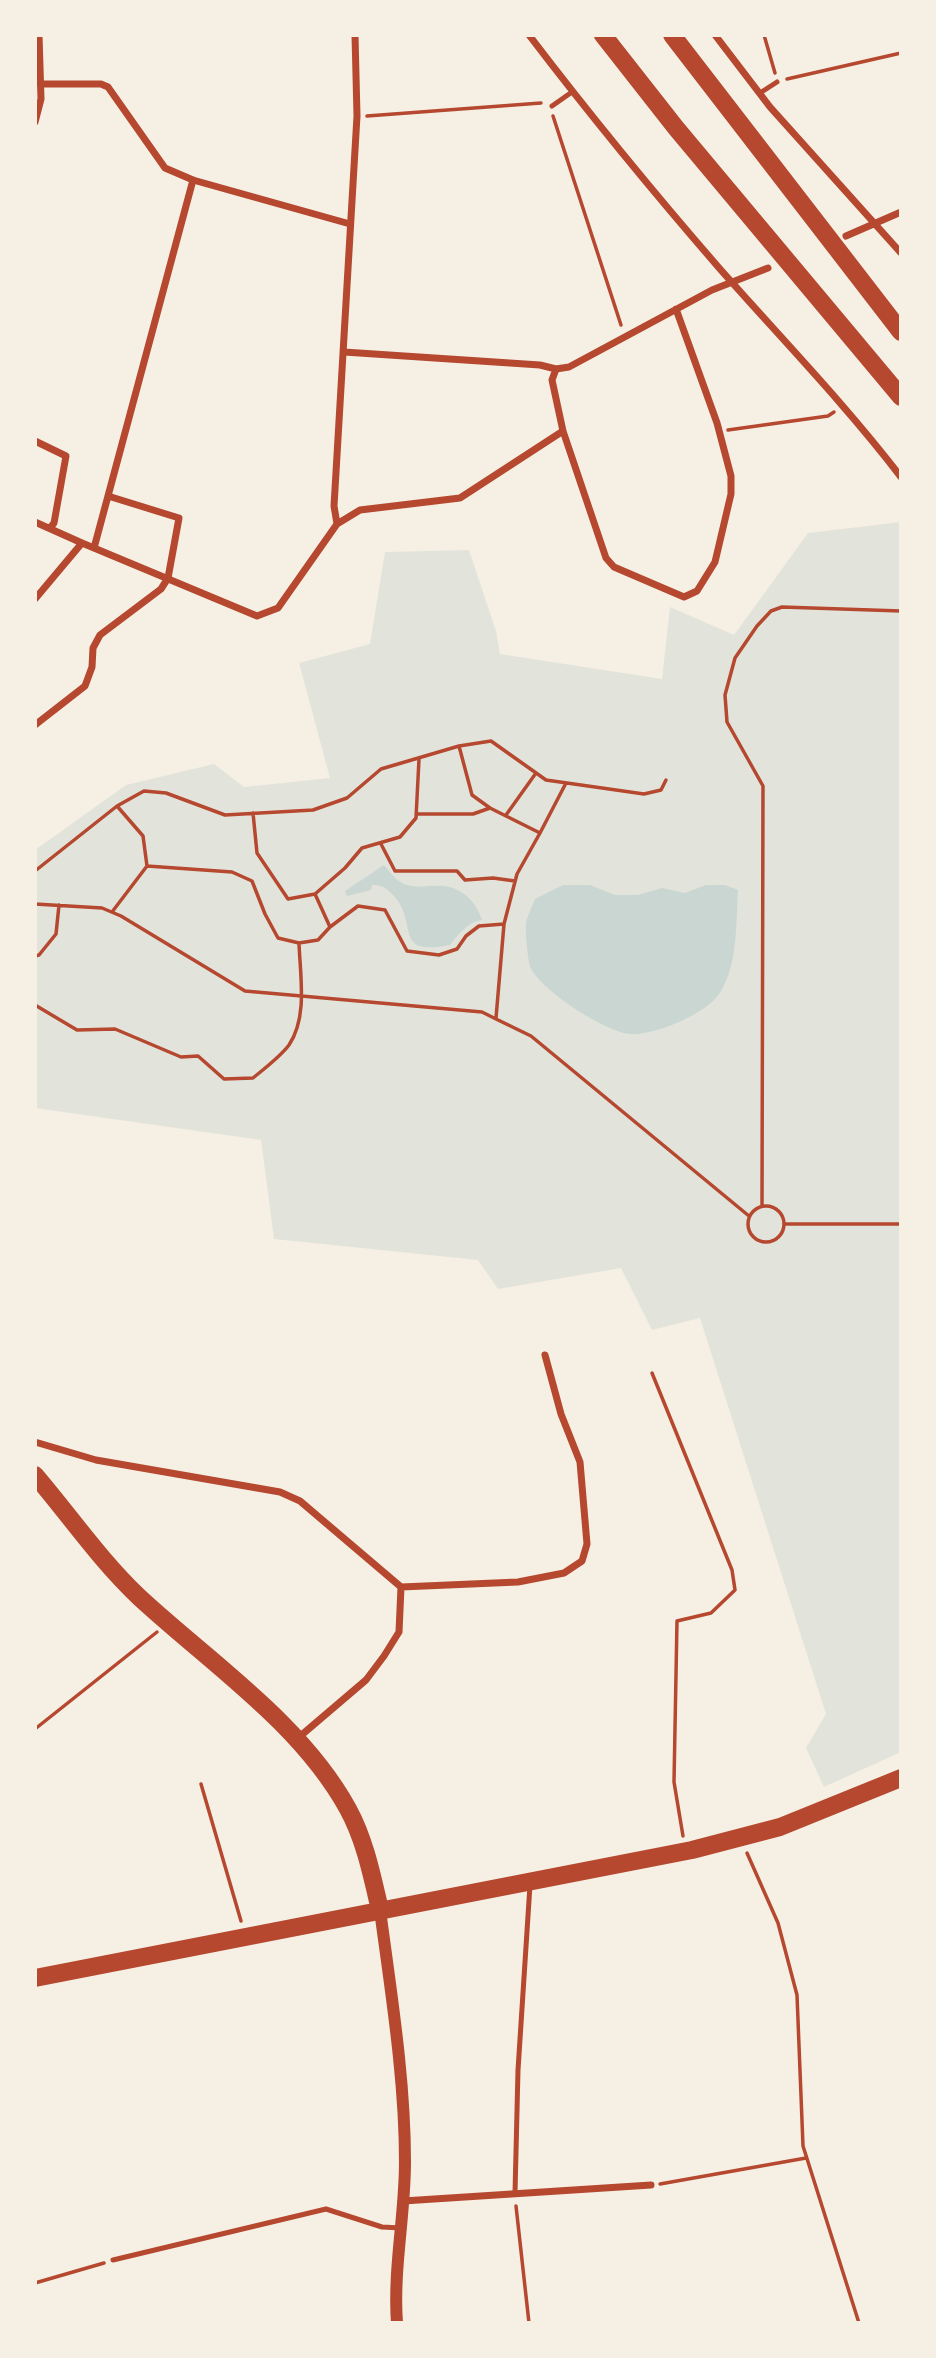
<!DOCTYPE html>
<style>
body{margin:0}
#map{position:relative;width:936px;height:2358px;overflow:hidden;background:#f6efe4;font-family:Literata,serif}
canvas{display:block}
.frame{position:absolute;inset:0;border:37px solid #f6efe4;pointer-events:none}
</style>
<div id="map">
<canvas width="936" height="2358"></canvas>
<div class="frame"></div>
</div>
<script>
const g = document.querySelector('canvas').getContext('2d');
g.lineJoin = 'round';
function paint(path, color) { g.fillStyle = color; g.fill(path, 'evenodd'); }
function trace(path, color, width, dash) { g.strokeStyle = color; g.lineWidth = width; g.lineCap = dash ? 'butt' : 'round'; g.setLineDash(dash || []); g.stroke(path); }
paint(new Path2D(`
 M901,522V1752L824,1787L806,1748L826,1714L700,1318L652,1330L621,1268L498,1289L478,1260L274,1239L261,1140L35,1108V850L126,785L214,764L244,787L330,778L299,663L370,644L385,552L469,550L496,631L500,654L662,679L670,607L734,635L808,533Z`), '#e2e4dc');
paint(new Path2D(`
 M384,865C389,871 396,881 404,884C416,889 430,885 443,886C463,888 476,902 482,920C467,922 459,934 450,945C390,957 421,921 391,893C385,887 381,885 372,885L371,890L347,896L345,891Z
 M563,885H590L615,895H638L662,888L685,893L706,885H725L738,890C736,922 738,967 719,994C706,1014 654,1036 629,1034C605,1031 539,990 530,966C528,960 525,931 526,924C527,916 532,907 535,899Z`), '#c9d6d2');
trace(new Path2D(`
 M764,35L775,73
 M787,79L901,53
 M367,116L541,103
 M553,116L621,325
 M728,430L828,416L834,412
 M117,806L144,791L166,793L225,815L313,810L347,798L381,769L459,746L491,741L546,780L644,794L661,790L666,780
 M490,808L540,833L566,783
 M253,813L257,853L288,899L315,894L345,868L362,848L400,837L416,818L419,759
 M416,814H473L490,808L472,795L459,746
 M506,815L536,773
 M381,844L395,871H457L465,880L493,878L515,881
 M35,871L117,806L143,836L147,866
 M315,894L330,927
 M35,904L102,908L121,916L245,991L482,1012L496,1019L531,1036L749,1216
 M299,943L318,940L330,927L358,906L385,910L407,951L439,955L457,949L466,936L479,926L504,924
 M35,956L39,955L56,934L59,905
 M35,1005L77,1030L115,1029L181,1057L198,1056L224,1079L253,1078C265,1068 280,1057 289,1045C308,1017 300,975 299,943L278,938L265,914L252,881L232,872L147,866L112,912
 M496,1018L504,924L517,874L540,833
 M748 1224a18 18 0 1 1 36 0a18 18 0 1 1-36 0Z
 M762,1206L763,786L727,722L725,695L735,658L757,626L771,611L782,607L901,611
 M785,1224H901
 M652,1373L732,1570L735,1590L711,1613L677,1621L674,1782L683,1836
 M35,1729L157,1632
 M201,1784L241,1921
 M747,1853L778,1923L797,1995L803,2146L859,2323
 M660,2184L806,2158
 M516,2206L529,2323
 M35,2283L104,2263`), '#b5482f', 3.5);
trace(new Path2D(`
 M760,93L777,82
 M552,106L572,92
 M515,2193L518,2070L530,1885
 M113,2260L326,2209L382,2227L401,2228`), '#b5482f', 5);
trace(new Path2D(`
 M529,35C590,115 654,193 720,269C781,338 845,404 901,477
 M715,35L770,107L901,253
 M40,84H101L108,87L165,168L193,180L350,224
 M35,122L41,99L39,35
 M846,236L901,212
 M344,352L540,365L556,369L569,367L712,290L768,268
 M556,369L552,380L563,431L606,558L614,567L684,597L697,591L715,562L731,494V476L717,423L676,309
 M35,441L66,456L54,523L50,528
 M35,522L82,543L257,616L278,608L337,524L360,510L460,498L563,431
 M337,524L334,506L357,116L355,35
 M94,548L193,180
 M35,599L82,543
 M35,725L85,686L92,667L93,648L100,635L161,589L168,578L179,518L108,496
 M35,1442L96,1460L280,1492L300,1501L401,1587L399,1632L384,1656L366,1680L298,1738
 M401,1587L518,1582L564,1573L582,1561L587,1544L580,1462L561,1414L545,1355
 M403,2201L651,2185`), '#b5482f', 7);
trace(new Path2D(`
 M380,1910C391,1993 405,2078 405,2162C405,2216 393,2269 397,2323`), '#b5482f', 12);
trace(new Path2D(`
 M35,1475C70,1516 100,1560 139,1597C209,1662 301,1723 348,1809C365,1840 372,1876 380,1910
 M35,1978L692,1850L780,1827L901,1778`), '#b5482f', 18);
trace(new Path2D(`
 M603,35L676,128L901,397
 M672,35L901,332`), '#b5482f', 18);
</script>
